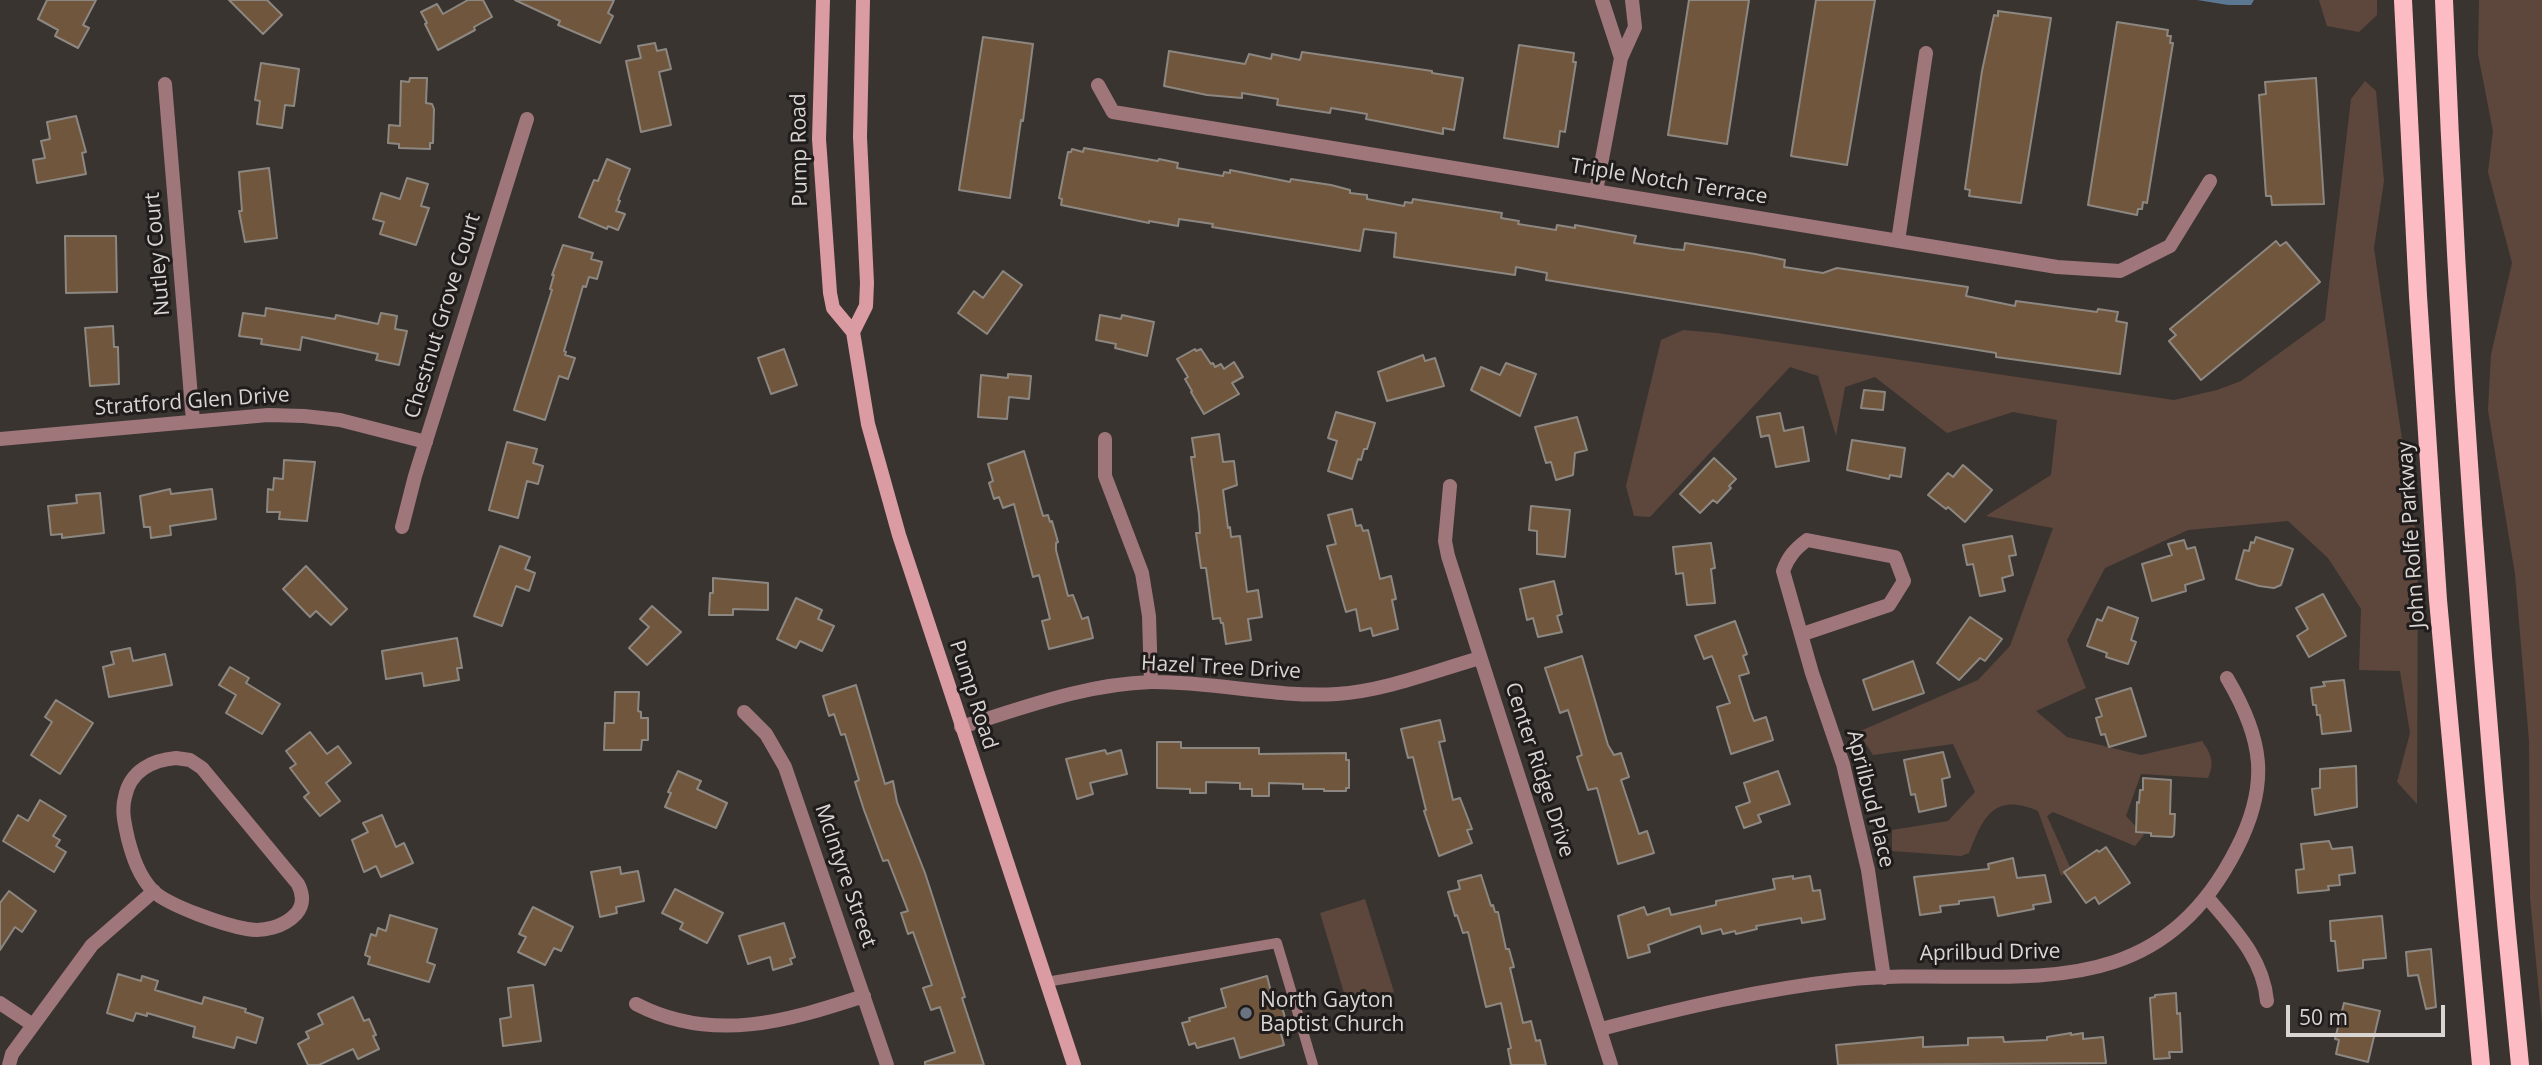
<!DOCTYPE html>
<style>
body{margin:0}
#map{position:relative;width:2542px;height:1065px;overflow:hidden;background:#3a3431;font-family:"Open Sans",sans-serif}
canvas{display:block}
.scale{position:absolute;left:2286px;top:1005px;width:159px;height:32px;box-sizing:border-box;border:4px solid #d9d5d3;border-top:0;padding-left:9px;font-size:21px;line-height:24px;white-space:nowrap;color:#d9d5d3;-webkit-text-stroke:5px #1f1c1b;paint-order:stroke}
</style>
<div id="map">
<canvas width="2542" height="1065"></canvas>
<div class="scale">50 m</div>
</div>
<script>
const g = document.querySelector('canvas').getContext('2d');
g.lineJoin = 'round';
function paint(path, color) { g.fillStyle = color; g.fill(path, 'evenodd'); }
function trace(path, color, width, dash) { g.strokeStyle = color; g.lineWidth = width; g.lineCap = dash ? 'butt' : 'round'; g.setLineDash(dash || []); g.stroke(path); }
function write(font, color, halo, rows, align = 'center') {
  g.font = font + ' "Open Sans",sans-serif'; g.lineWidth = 6; g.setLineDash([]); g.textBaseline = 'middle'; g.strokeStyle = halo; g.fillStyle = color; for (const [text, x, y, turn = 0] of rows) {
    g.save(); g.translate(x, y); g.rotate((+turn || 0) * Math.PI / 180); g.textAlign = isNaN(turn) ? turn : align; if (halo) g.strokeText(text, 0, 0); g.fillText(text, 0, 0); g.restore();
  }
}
paint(new Path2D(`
 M2319,0H2377V15L2359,32L2327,26Z
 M2479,0H2542V1024L2530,898L2529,741L2515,574L2488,410L2491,355L2512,263L2488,172L2493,131L2478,54Z
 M2365,81L2376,91L2384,181L2374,248L2418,549L2417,804L2397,782L2410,733L2400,671L2359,670L2361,609L2328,558L2288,521L2188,530L2105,568L2067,640L2086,688L2036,711L2067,737L2141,755L2202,741C2211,754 2215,762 2208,778L2141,774L2126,816L2144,835L2135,846L2053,812L2047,816L2070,867L2069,874L2061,875L2038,811C1993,792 1983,818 1969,853L1961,856L1892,851V830L1948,821L1975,792L1953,744L1873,755L1858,732L1978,680L2010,646L2053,528L1986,516L2051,475L2057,420L2013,412L1947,433L1875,377L1845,387L1836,436L1818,376L1790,367L1650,517L1634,516L1626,486L1661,340L1683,330L1717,333L2174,400L2217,390L2241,381L2325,320L2351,99Z
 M1365,899L1394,992L1348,1006L1320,913Z`), '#5d473c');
paint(new Path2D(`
 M2197,0H2254L2251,5H2228Z`), '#5c7792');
const building = new Path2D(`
 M47,0H96L83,25L89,28L78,48L55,36L58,30L38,19Z
 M229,0H267L282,15L263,34Z
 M468,0H483L492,17L474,27L475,30L438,50L425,24L427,23L421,12L437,4L443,14Z
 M515,0H614L608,13L613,16L600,43L558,25L560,21Z
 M1689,0H1749L1727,144L1668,135Z
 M1816,0H1875L1847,165L1791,156Z
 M1998,11L2051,18L2021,203L1969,196L1970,190L1965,189L1982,71L1994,15L1998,16Z
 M2117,22L2168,30L2167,36H2171L2170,43H2173L2147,203L2143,202L2142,209H2138L2137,215L2088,205Z
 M983,37L1033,44L1023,121L1021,120L1010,198L959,190Z
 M655,43L657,51L666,49L671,69L659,72L671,125L641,132L626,61L641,58L638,46Z
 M1519,45L1574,53L1573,62H1576L1565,132L1560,131L1558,147L1504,138Z
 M1169,51L1245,64L1249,54L1271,59L1272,54L1300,60L1302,52L1432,71V73L1463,78L1454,130L1443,128V134L1366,119L1367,114L1331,108L1330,113L1277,105L1278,99L1242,93V98L1207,95L1164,86Z
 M261,63L299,69L294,106L285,105L282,128L257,124L260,101L255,100Z
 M410,78H427L426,103L432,104L434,109L433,143H430V149L399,148V144L388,143L389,125L400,126L401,81L409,82Z
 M2316,78L2324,204L2272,205L2271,196H2266L2259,95L2266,94L2265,82Z
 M76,116L86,152L82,153L86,174L37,183L33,160L45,158L41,141L50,139L47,122Z
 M1084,148L1158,161L1159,159L1178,163L1177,168L1223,176L1224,172L1230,173V170L1290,182L1291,179L1331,185L1350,190V193L1367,195V199L1404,206L1405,202L1412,203L1413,199L1483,210L1502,213L1501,218L1519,221L1518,224L1556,230L1557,225L1575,228V225L1636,236L1634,243L1673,249L1684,250L1685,243L1755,254L1785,260L1784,267L1823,273L1837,268L1968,287L1966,296L2015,306L2016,301L2097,312L2098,309L2118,312L2116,321L2127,323L2120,374L1996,357V353L1546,280L1547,273L1516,267L1515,275L1394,257L1396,233L1364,229L1360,251L1212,227L1213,224L1179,219L1178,226L1149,221V223L1061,205L1062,199L1059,198L1068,152H1071L1072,149L1083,152Z
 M607,159L630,169L618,200L620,201L616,211L625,214L618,230L608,226L607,229L579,217L594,180L598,181Z
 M269,168L277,238L245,242L239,211H242L239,172Z
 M407,178L428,184L421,206L429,208L416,245L380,234L384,222L373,219L381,193L400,199Z
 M65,236H116L117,292L66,293Z
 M2276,241L2280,246L2286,242L2320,282L2201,380L2169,341L2176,335L2170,329Z
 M563,245L593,253L591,259L602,262L597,279L589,277L586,287L583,286L564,351L566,352L565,355L575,358L568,379L559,376L545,420L514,410L552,290L550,289L554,275H552Z
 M1003,271L1022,285L987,334L958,313L974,291L983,298Z
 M266,308L335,319L336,315L378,324L381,313L397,316L395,329L407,331L399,365L376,360L378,354L302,337L300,350L261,344L262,339L239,336L243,313L265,316Z
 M1100,315L1121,319L1122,315L1154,322L1147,356L1115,348L1116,344L1096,340Z
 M113,326L114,347H118L119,384L90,386L85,328Z
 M784,349L797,385L771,394L758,358Z
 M1195,349L1196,351L1201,349L1211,364L1213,363L1215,367L1221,364L1224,369L1234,362L1243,377L1232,383L1239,394L1204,414L1191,392L1192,391L1185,379L1188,377L1177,359Z
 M1423,355L1425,361L1435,358L1444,386L1387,401L1378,372Z
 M1506,363L1536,374L1520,416L1471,390L1481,367L1500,375Z
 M1008,374L1031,376L1029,399L1009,397L1007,419L978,417L981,375L1008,378Z
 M1864,390L1885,392L1883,410L1861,408Z
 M1336,412L1375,423L1367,449H1364L1361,460L1358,459L1352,479L1328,471L1337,441L1328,438Z
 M1780,413L1784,431L1803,427L1809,461L1776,467L1769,435L1761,437L1757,417Z
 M1577,417L1587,450L1575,453L1573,475L1556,480L1551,462L1546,463L1535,427Z
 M1219,434L1223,462L1234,461L1237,485L1223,490L1228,528L1230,527L1231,537L1240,536L1247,592L1258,590L1262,617L1248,619L1251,640L1226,644L1223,623H1221L1220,618L1213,619L1206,568H1201L1196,533H1200L1199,514L1191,457H1195L1192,438Z
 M1852,440L1905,448L1901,477L1890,475L1889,479L1847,470Z
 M507,442L537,449L533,463L543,466L538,484L527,481L518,518L489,510Z
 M1024,451L1043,516L1048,515L1050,522L1052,521L1058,542L1056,543V550L1068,596L1073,595L1082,619L1088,617L1093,638L1049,649L1042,621L1050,619L1039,575L1033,577L1014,504L1003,508L999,497L994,499L989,483L993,481L988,464Z
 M1714,458L1736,479L1729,486L1731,488L1717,503L1713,500L1700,513L1680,494Z
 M284,460L315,462L307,521L279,519L280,512H267L268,489L273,490L274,478L283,479Z
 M1963,465L1992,490L1965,522L1948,507L1946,509L1928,495L1948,473L1953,477Z
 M170,489L171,494L212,489L216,519L170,526L171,535L151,538L150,527H144L140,496Z
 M100,493L104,533L62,538V534L51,535L48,506L77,503L76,495Z
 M1531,506L1570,510L1565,557L1537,554V531L1529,530Z
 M1352,509L1356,526L1361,525L1363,531L1368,530L1380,579L1391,576L1396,599L1392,600L1398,629L1373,636L1371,628L1360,631L1356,609L1346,612L1327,546L1336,544L1328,515Z
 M2012,536L2016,555L2009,556L2013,575L2002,578L2005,591L1980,596L1973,564L1967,565L1963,545Z
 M2256,537L2293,549L2281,585L2274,588L2259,586L2236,579L2244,550L2249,551L2251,542L2254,543Z
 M2184,540L2187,549L2195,547L2204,579L2185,585L2186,591L2152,601L2142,564L2172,555L2168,544Z
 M1711,543L1715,568L1711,569L1715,603L1687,605L1683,573L1676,574L1673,547Z
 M500,546L530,557L525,569L535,573L529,591L516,586L502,626L474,616Z
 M306,566L347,609L331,625L316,611L310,617L283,589Z
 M713,578L768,583V610L733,609V615H709L710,593H713Z
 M1554,581L1562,614L1557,616L1562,632L1538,637L1533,618L1527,620L1520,589Z
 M2323,594L2346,636L2309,657L2297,636L2308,629L2296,608Z
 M796,598L822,610L818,619L834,626L822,651L800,641L796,648L777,639Z
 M652,606L681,632L647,665L629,648L649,627L640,619Z
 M2108,607L2138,618L2131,640L2136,642L2128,664L2106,657L2107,653L2087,646L2097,619L2102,621Z
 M1970,617L2002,639L1985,661L1980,658L1959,680L1937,663Z
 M1735,621L1747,654L1743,656L1749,673L1739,676L1750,711L1754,721L1766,717L1773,740L1731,754L1717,707L1730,703L1712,656L1704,659L1695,636Z
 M457,638L462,668H457L459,680L424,686L422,673L386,679L382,651Z
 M130,648L133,661L165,654L172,685L109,697L103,667L114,664L111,652Z
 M1582,656L1608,745L1614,755L1621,753L1629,777L1621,780L1639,834L1647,831L1654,853L1618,864L1597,788L1588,790L1577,757L1582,755L1568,710L1560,713L1545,668Z
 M1913,661L1924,693L1873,710L1863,680Z
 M230,667L249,678L246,683L280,704L262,734L226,713L236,695L219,685Z
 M2344,680L2351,731L2322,734L2320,715H2317L2316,705H2313L2311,688L2325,686L2323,682Z
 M856,685L885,784L893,781L897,802L925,873L965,997L962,998L984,1065H925V1062L955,1052L940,1007L931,1010L923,988L932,985L913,932L908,934L901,913L908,911L888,860L883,861L864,810L855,782L859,780L845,734L841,735L834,714L829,716L823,696Z
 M2131,688L2146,736L2109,747L2105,734L2101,735L2096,718L2102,716L2096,699Z
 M615,692H639L638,711L641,712V718H648V740H642L641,750H604L605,723H614Z
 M56,700L93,723L60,774L31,755L52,722L45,717Z
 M1440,720L1445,741L1439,742L1453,800L1460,798L1472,829L1467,830L1472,843L1439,856L1424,811L1426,810L1413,757L1408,758L1401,729Z
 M310,732L327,754L338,746L351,763L326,783L340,801L320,816L304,797L309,793L290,768L296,764L286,751Z
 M1157,742H1181V748H1259V754L1346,753V760H1349V788H1346V791H1324V789H1303V784L1269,783V796H1252V789H1240V783L1206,782V793H1190V789L1157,788Z
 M1105,750L1107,754L1121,750L1127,774L1090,783L1093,794L1077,799L1066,759Z
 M1943,752L1950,777L1942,779L1946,806L1919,812L1915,794L1911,795L1904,760Z
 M2356,766L2357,807L2315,815L2312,789L2320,788V769Z
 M678,771L701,781L697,789L727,803L716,828L665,807L671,793L668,792Z
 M1778,771L1790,804L1758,815L1761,822L1744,828L1736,807L1750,802L1744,783Z
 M2143,778L2171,780L2170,814H2175L2174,835L2172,837L2151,836V833L2136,832L2137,802L2139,803L2140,790H2143Z
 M40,800L66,816L53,836L60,840L56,846L66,852L54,872L3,841L18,815L28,821Z
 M382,815L396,847L404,843L413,863L381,877L376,866L364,872L352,840L368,832L363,823Z
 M2329,841L2332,849L2352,847L2355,873L2339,875L2340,885L2328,886L2329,890L2298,893L2296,870L2304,869L2301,844Z
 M2106,847L2130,883L2099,904L2095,897L2086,903L2064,872L2097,850L2099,852Z
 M2013,858L2017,878L2045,875L2051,902L2033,905L2034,909L1998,916L1994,897L1959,901V904L1940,906L1941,912L1920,915L1914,877L1989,869L1988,864Z
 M620,867L621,874L638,871L644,901L616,907L617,913L600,917L591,872Z
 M1481,875L1491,906L1493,905L1495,912H1498L1506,949H1509L1514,967L1510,968L1523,1023L1531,1021L1536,1041L1540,1040L1546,1065H1511L1508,1049L1511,1048L1501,1003L1486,1007L1468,932L1463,933L1457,915L1455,916L1448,892L1460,889L1458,881Z
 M1793,876V879L1810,876L1813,891L1820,890L1825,919L1802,923L1801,918L1756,926L1757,929L1736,934L1735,931L1723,934L1721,929L1702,934L1700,926L1648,945L1650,952L1628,958L1618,916L1644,907L1647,915L1669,908L1671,915L1716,905V901L1775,889L1773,879Z
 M675,889L723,913L707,943L680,929L683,923L662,913Z
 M9,891L36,911L22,932L15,927L0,950V903Z
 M533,907L573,927L561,951L554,948L545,965L518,952L526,937L519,934Z
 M390,915L437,929L427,962L435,965L429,982L368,964L370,957L365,955L371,934L376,936L378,928L386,931Z
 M2382,916L2386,958L2363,960V968L2338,971L2335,941H2331L2330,921Z
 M784,923L795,957L790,959L792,964L773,970L770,957L748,964L739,936Z
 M2431,949L2436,1007L2426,1009L2418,975L2408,976L2406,952Z
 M118,974L141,981L142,976L158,981L155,990L202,1004L204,997L246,1009L245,1012L263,1018L256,1043L237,1037L234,1048L193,1037L195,1027L147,1013V1016L136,1013L133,1021L107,1013Z
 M1267,976L1272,996L1278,994L1287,1024L1279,1026L1284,1045L1240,1058L1234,1038L1197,1048L1195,1043L1189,1045L1182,1023L1190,1021L1189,1018L1226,1007L1221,989Z
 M533,985L541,1041L503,1046L500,1019L511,1017L508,988Z
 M2176,993L2177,1014L2180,1013L2182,1052H2169L2170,1058L2154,1059L2150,998L2155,997V995Z
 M353,997L364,1021L369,1019L376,1035L373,1036L379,1049L358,1059L353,1049L319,1065H308L298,1044L309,1038L306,1032L323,1024L318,1014Z
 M2344,1003L2380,1011L2368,1062L2336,1054L2339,1040L2335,1039Z
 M2071,1033V1035L2083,1033V1039L2103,1037L2106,1063L1838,1065L1836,1045L1923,1037V1047L1968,1045V1038L2003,1037L2004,1042L2047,1040V1037Z`);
paint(building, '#6f563c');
trace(building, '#8d8782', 2);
trace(new Path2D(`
 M1046,982L1277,943L1313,1065`), '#9f777b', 10);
trace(new Path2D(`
 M1602,0L1621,58
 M165,84L193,421
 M1098,85L1113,112L2057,267L2120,271L2170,246L2210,181
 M1596,191L1621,58L1635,27L1632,0
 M1898,241L1926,53
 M0,439L268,415L304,416L340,420L426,442
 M1105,439V476L1142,573L1149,616L1151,682
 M1450,486L1445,541L1448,556L1611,1065
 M402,527L415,476L527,119
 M1803,634L1889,605L1904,581L1895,557L1807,540C1795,549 1788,557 1783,571L1812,673L1843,764L1868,870L1884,978
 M744,712L766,734L785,767L887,1065
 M961,727C1023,708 1085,684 1151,682C1213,681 1275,698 1337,694C1385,691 1434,671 1480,658
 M176,758L190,760L202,768L298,884C303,894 304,905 296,914C284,927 263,932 247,929C224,925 169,906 153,891C139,876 133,858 128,839C125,825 121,811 125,797C130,771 152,760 176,758Z
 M2207,897C2234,929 2263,958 2267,1001
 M0,1003L33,1025
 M636,1004C713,1044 787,1021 864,996
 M1601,1029C1682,1008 1762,989 1845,980C1999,963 2149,1022 2237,848C2270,783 2263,739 2227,678
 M9,1065L12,1054L92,945L154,891`), '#9f777b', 14);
trace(new Path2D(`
 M823,0L819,139L830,293L833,308L853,332L868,424L899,535L1074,1065
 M853,332L866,306L867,283L860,137L863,0`), '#da9ba2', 14);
trace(new Path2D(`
 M2403,0L2418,296L2438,600L2481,1065
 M2444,0C2458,356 2484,711 2520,1065`), '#fdbcc3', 18);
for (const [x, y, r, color] of [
 [1246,1013,7,"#6b7280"]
]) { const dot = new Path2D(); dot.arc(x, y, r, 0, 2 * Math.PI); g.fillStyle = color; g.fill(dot); trace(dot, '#1f1c1b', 2.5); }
write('21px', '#d9d5d3', '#1f1c1b', [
 ["Pump Road",800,150,-91],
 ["Triple Notch Terrace",1669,182,9],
 ["Nutley Court",158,254,-95],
 ["Chestnut Grove Court",443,316,-73],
 ["Stratford Glen Drive",192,402,-4],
 ["John Rolfe Parkway",2412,535,-94],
 ["Hazel Tree Drive",1221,668,3],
 ["Pump Road",973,695,72],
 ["Center Ridge Drive",1539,770,72],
 ["Aprilbud Place",1870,799,76],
 ["McIntyre Street",845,876,71],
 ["Aprilbud Drive",1990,953,-1]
]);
write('21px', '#d9d5d3', '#1f1c1b', [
 ["North Gayton",1260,1001],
 ["Baptist Church",1260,1025]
], 'left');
</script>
